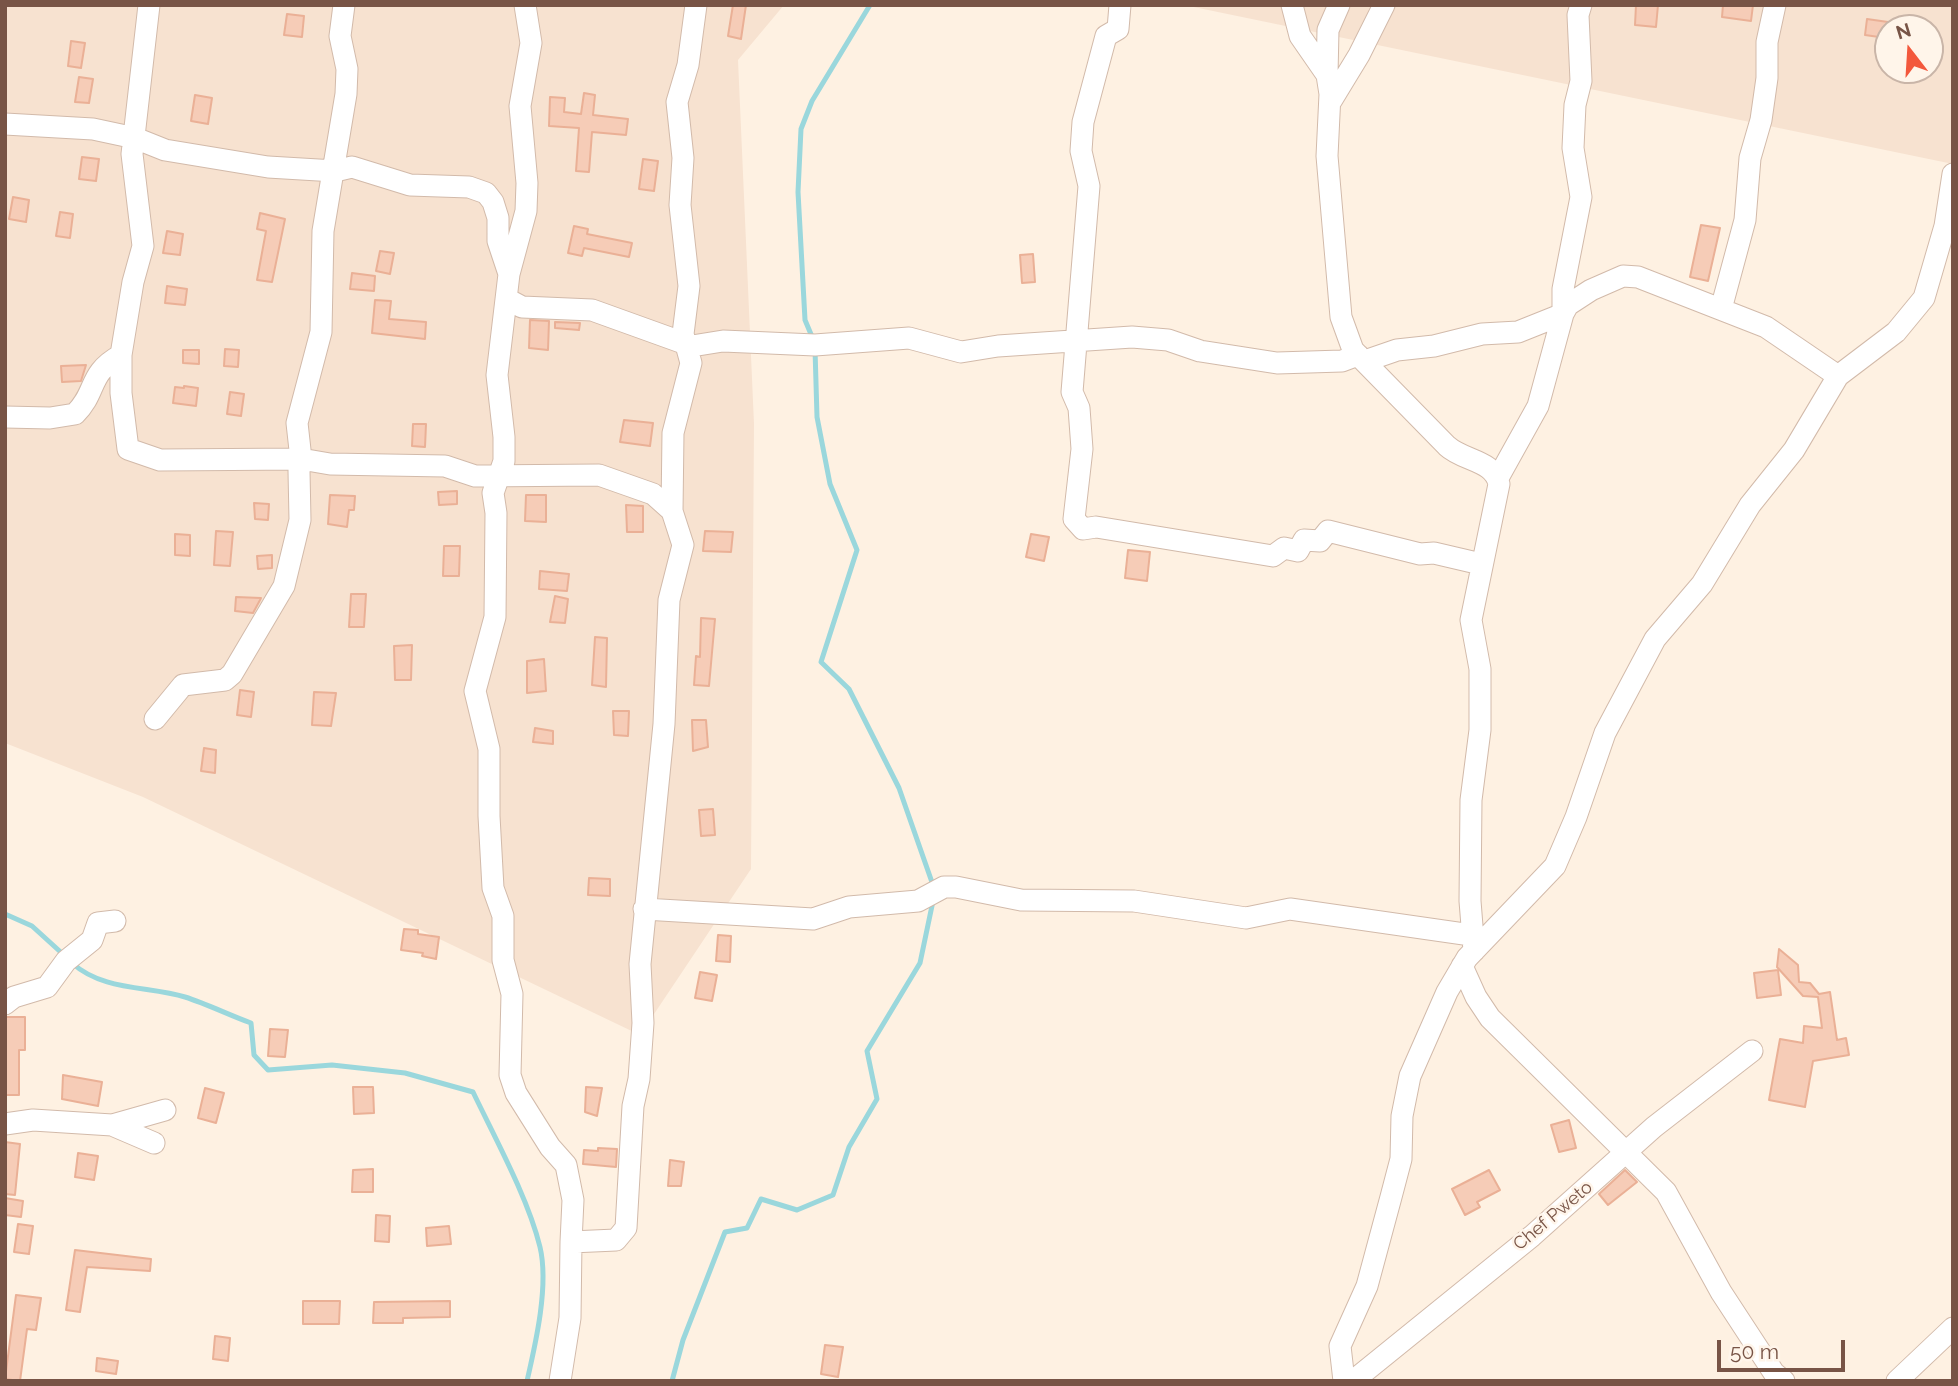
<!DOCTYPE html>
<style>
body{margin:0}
#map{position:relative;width:1958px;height:1386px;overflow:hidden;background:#fef1e2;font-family:Raleway,sans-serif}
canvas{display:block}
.frame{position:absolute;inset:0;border:7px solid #785446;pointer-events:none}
.north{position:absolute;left:1874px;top:14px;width:70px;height:70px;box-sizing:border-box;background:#fff5ea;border:2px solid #c9b5a8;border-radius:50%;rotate:343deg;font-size:19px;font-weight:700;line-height:28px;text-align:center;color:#785446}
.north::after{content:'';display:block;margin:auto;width:24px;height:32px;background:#f3583c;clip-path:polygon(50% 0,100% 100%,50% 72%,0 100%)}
.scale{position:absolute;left:1717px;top:1340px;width:128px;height:32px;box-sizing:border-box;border:4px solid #785446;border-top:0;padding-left:9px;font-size:21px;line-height:24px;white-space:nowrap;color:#785446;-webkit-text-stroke:5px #fff5ea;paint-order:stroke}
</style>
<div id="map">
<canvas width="1958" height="1386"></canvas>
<div class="frame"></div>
<div class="north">N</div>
<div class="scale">50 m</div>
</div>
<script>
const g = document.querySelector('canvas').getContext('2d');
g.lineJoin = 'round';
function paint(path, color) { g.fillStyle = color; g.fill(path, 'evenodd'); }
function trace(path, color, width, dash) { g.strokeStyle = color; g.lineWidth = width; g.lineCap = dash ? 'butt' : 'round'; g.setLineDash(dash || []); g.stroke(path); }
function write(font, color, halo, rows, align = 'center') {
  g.font = font + ' Raleway,sans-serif'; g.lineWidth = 5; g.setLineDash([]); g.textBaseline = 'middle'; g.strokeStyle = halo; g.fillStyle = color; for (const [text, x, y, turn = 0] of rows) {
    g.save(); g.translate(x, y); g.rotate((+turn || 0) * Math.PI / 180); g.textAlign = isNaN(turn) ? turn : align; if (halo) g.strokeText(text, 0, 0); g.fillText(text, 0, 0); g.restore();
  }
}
paint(new Path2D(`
 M5,5H784L738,60L754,424L751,869L640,1035L143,797L5,743Z
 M1184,5H1953V164ZM1888,28H1930V70H1888Z`), '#f7e2d0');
trace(new Path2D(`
 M813,339L805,320L798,192L801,129L812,101L870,5
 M815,349L817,417L830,484L857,550L821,662L849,689L899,788L934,888
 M5,914L32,926L65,956
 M72,963C103,991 148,986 185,997C207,1004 229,1015 251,1023L254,1055L268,1070L332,1065L405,1073L473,1092C495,1138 528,1198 540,1247C549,1285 536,1342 527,1381
 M672,1381L683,1340L725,1232L747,1228L761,1199L797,1210L833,1195L849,1147L877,1099L867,1051L920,963L933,901`), '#9ad7dc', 5);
const building = new Path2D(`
 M733,5H746L741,39L728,36Z
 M1636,5H1658L1656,27L1635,25Z
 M1723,5H1753L1751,21L1722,17Z
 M287,14L304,16L302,37L284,35Z
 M1867,19L1888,22L1886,38L1865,35Z
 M71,41L85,43L81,68L68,66Z
 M79,77L93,79L89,103L75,102Z
 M584,93L595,95L593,115L628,119L626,135L592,132L589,172L576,171L579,128L549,126L550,97L565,98L564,112L581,114Z
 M195,95L212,98L208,124L191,121Z
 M82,157L99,159L96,181L79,179Z
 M643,159L658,161L654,191L639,189Z
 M13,197L29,200L26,222L9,219Z
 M60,212L73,214L70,238L56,236Z
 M260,213L285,219L272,282L257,280L266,231L257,229Z
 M1701,225L1720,228L1708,281L1690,277Z
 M574,226L588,229L587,234L632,243L629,257L584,248L582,256L568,253Z
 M167,231L183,234L180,255L163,253Z
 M380,251L394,253L390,274L376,271Z
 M1033,254L1035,282L1022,283L1020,255Z
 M352,273L375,276L374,291L350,289Z
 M167,286L187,289L185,305L165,303Z
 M375,300L391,301L389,319L426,322L425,339L372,333Z
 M530,320L549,321L548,350L529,348Z
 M555,322L580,323L579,330L555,328Z
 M225,349L239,350L238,367L224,366Z
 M183,350H199V364L183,363Z
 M86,365L81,381L62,382L61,366Z
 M184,386L198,388L196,406L173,403L175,387L184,388Z
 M230,392L244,394L241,416L227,414Z
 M624,420L653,423L650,446L620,442Z
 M413,424H426L425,447L412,446Z
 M457,491V504L439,505L438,492Z
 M330,495L355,496L354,510H349L347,527L328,524Z
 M526,495H546V522L525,521Z
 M254,503L269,504L268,520L255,519Z
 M626,505L643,506V532H627Z
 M216,531L233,532L230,566L214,565Z
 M705,531L733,532L731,552L703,551Z
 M175,534L190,535V556L175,555Z
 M1031,534L1049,537L1044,561L1026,557Z
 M444,546H460L459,576H443Z
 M1128,550L1150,552L1147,581L1125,578Z
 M272,555V568L258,569L257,556Z
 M540,571L569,574L567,591L539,589Z
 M351,594H366L364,627H349Z
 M555,596L568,599L565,623L550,622Z
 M236,597L261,598L260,600L253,613L235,611Z
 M701,618L715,619L709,686L694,685L696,656L700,657Z
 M595,637L607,638L606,687L592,685Z
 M412,645L411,680H395L394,646Z
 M544,659L546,691L527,693V661Z
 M240,690L254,692L251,717L237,715Z
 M314,692L336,693L331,726L312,725Z
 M613,711H629L628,736L614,735Z
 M692,720H706L708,747L693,751Z
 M535,728L553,731V744L533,742Z
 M204,748L216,750L215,773L201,771Z
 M713,809L715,835L701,836L699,810Z
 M589,878L610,879V896L588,895Z
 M404,929L418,930V934L439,937L436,959L422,956L423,953L401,950Z
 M718,935L731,936L730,962L716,961Z
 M1779,949L1798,965L1799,982L1810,983L1819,994L1830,992L1837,1040L1846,1038L1849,1055L1813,1061L1805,1107L1769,1100L1780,1039L1803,1043L1804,1026L1822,1028L1818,997L1803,996L1777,967Z
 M1778,970L1781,995L1757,998L1754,973Z
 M700,972L717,975L712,1001L695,998Z
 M5,1017H25V1050H19V1095H5Z
 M270,1029L288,1030L285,1057L268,1056Z
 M63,1075L102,1082L98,1106L62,1099Z
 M353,1087H373L374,1113L354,1114Z
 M586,1087L602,1088L597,1116L585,1112Z
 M205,1088L224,1093L216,1123L198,1118Z
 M1569,1120L1576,1148L1559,1152L1551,1125Z
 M5,1142L20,1144L15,1195L5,1194Z
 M598,1148L617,1149L616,1167L583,1164L584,1150L598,1151Z
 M78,1153L98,1156L94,1180L75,1177Z
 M670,1160L684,1162L681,1186H668Z
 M373,1169V1192H352L353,1170Z
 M1489,1170L1500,1190L1477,1202L1480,1207L1465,1215L1452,1189Z
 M1625,1170L1637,1182L1608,1205L1599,1194Z
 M5,1198L23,1201L21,1217L5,1215Z
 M376,1215L390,1216L389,1242L375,1241Z
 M18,1224L33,1226L29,1254L14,1252Z
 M449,1226L451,1244L427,1246L426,1228Z
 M75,1250L151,1259L150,1271L87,1267L80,1312L66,1310Z
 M16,1295L41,1298L36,1330L27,1329L20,1381L5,1379Z
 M303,1301H340L339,1324H303Z
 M450,1301V1317L403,1318V1323H373L374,1302Z
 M215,1336L230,1338L228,1361L213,1359Z
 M825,1345L843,1347L838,1377L821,1374Z
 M97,1358L118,1361L116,1374L96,1371Z`);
paint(building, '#f6ccb7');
trace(building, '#eab096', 2);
const street = new Path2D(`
 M149,5L132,154L143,246L133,282L121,355V393L128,449L160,460L301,459L330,464L445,466L475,476L599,475L653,494L672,511
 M525,5L531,43L520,106L527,183L526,211L509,274L497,375L504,437V461L493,493L496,513L495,617L475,691L489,749V816L493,888L503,916V960L512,994L510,1075L516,1093L550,1147L566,1165L573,1200L571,1242
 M1120,5L1118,29L1106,36L1083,122L1081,151L1089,186L1072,392L1079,408L1082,449L1074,519L1083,529L1096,527L1273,556L1284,548L1298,551L1304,540L1320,541L1328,531L1420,554L1434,553L1481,564
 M1292,5L1300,36L1327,75L1330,94L1327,156L1341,317L1353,350L1447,446C1463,461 1494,460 1499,484L1471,620L1480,669V730L1471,800L1470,901L1474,951
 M1327,75L1328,30L1339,5
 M1331,101L1359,55L1384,5
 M5,124L93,129L135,138L165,150L268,167L335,171L352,167L410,185L469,187L486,193L493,202L498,218V241L509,274
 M507,299L522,307L592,310L692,346L723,341L815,345L909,338L961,352L998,346L1132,337L1168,340L1200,351L1277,363L1342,361L1358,355
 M1721,309L1745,220L1750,158L1761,120L1767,78V42L1775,5
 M1365,361L1397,350L1434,346L1482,334L1518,332L1563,314L1568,305L1591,290L1623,276L1638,277L1766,327L1838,376
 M5,417L50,418L75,414C98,391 87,374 121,355
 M1498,478L1538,406L1563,314V289L1581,197L1573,148L1575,105L1581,81L1578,15L1581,5
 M155,719L183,685L225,680L232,674L284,586L300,520L299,471L301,459L297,423L321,332L323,231L346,94L347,69L340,36L344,5
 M644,909L813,919L849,907L918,901L944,887H956L1021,900L1134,901L1246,918L1290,909L1471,935
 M1462,966L1476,997L1490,1018L1666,1192L1721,1292L1774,1373L1784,1381
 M5,1004L14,997L47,987L66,961L92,940L98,923L115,921
 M5,1124L33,1120L112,1125L165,1110
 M112,1125L154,1143
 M560,1381L570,1318L571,1242L616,1240L626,1228L633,1106L639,1079L643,1023L640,964L664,724L669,600L683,545L672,511L673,433L691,363L683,334L689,286L680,205L683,158L677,102L688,65L696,5
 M1344,1381L1340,1346L1367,1286L1391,1197L1401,1159L1402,1116L1410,1076L1447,992L1467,958L1555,866L1576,817L1605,733L1655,639L1702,584L1750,505L1794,450L1838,376L1896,332L1924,298L1945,226L1953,174
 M1353,1381L1532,1236L1654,1127L1752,1051
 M1897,1381L1953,1328`);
trace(street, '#d2baaa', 23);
trace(street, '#fff', 21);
write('18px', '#785446', '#fff5ea', [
 ["Chef Pweto",1553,1216,-40]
]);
</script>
